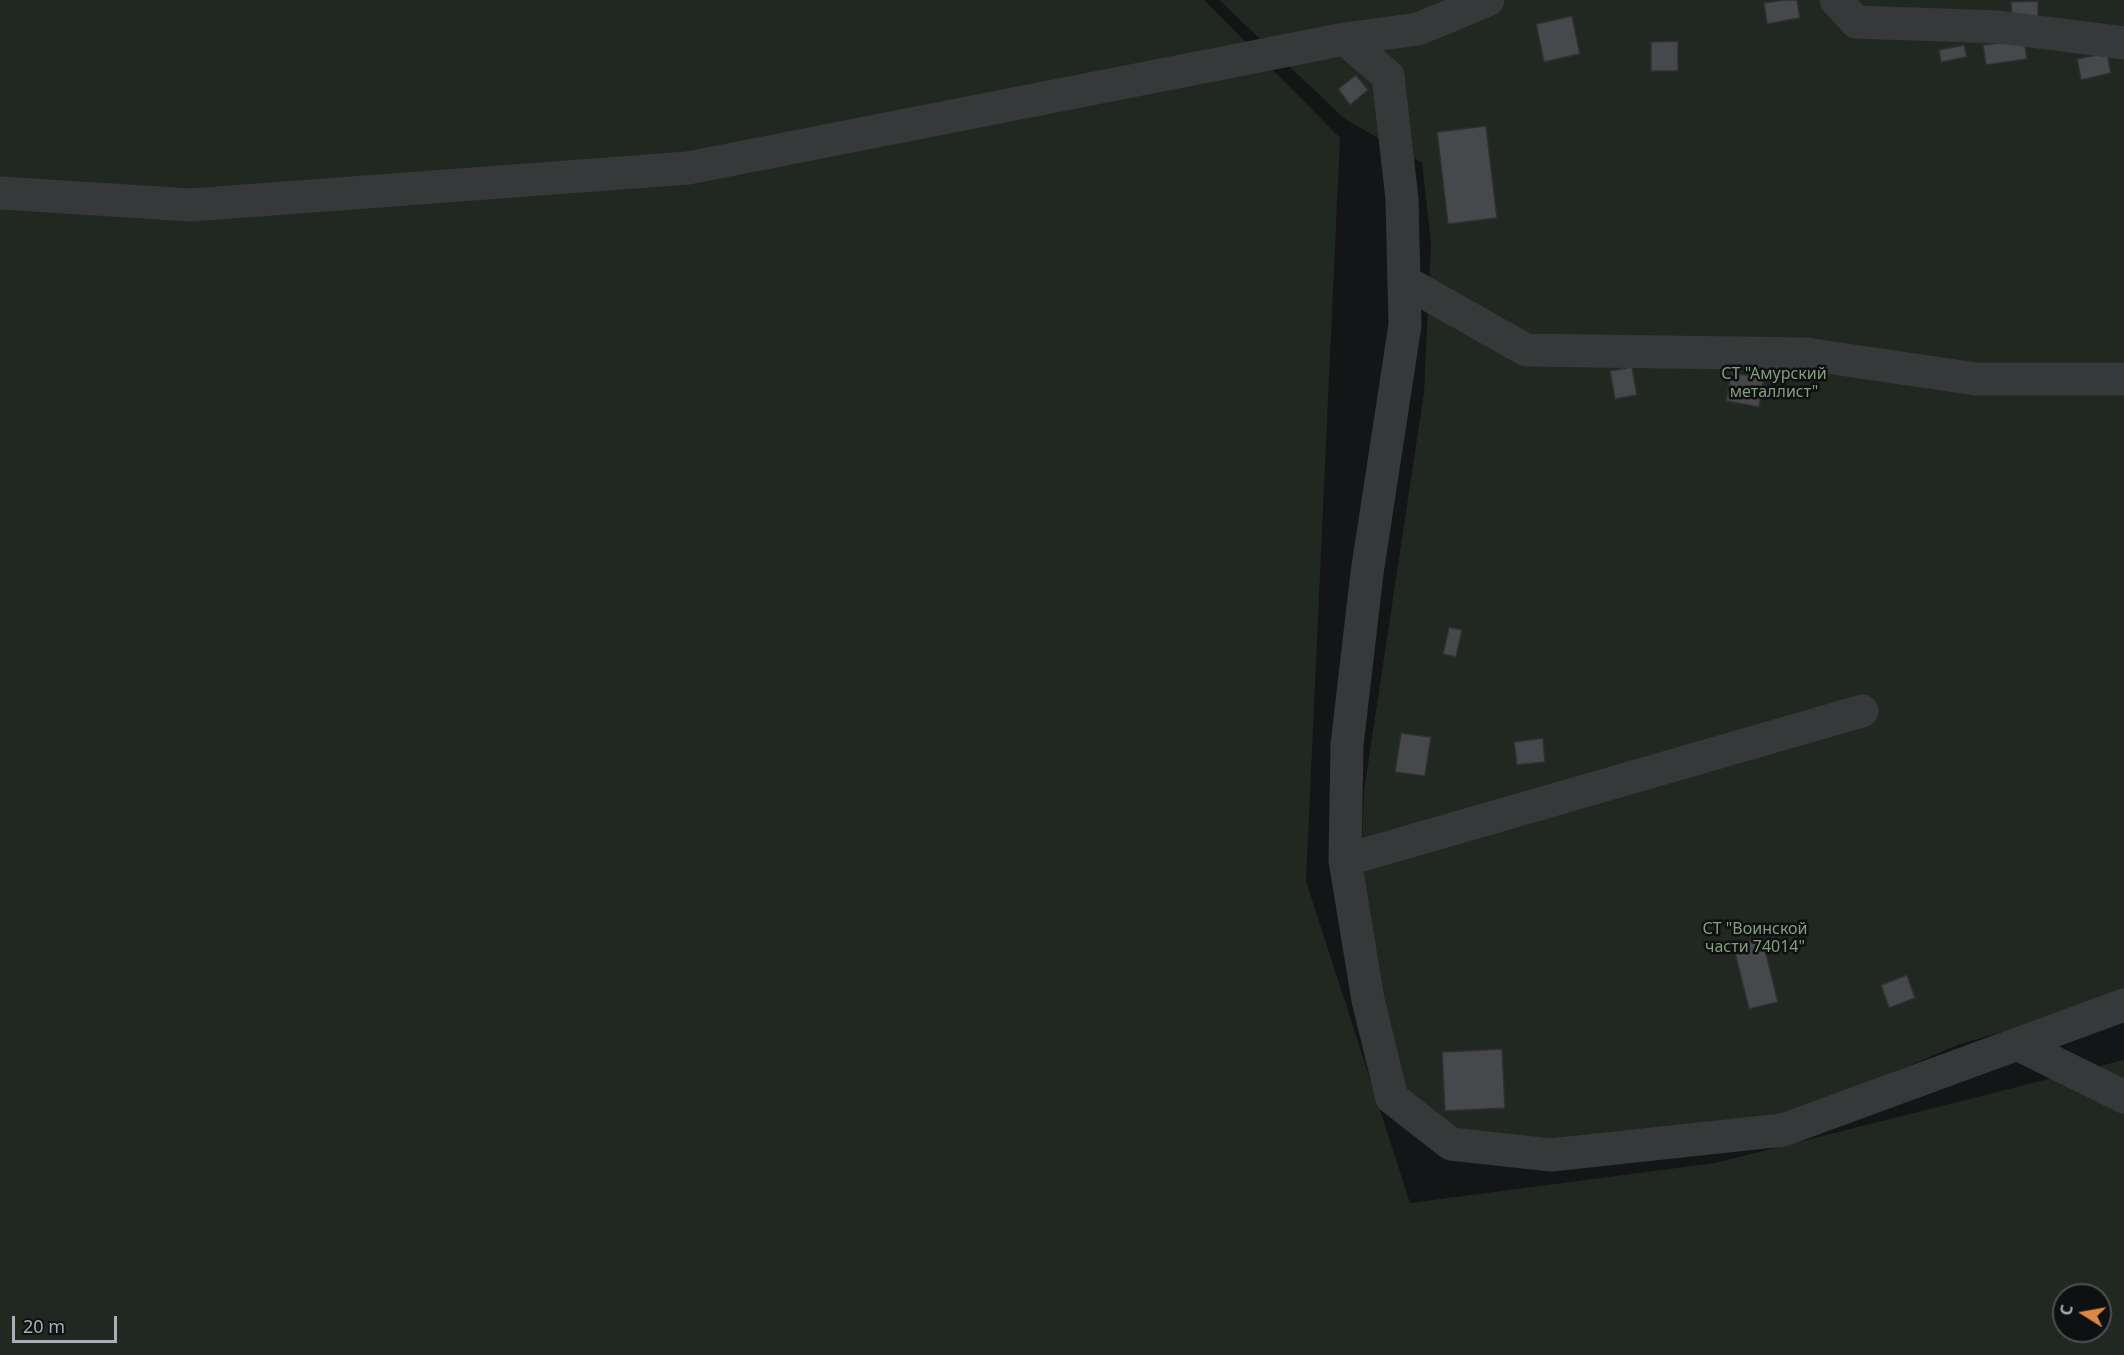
<!DOCTYPE html>
<meta charset="utf-8">
<style>
body{margin:0}
#map{position:relative;width:2124px;height:1355px;overflow:hidden;background:#141516;font-family:"Noto Sans",sans-serif}
canvas{display:block}
.north{position:absolute;left:2052px;top:1283px;width:60px;height:60px;box-sizing:border-box;background:#0f1011;border:2px solid #4c5053;border-radius:50%;rotate:281deg;font-size:16px;font-weight:700;line-height:24px;text-align:center;color:#a8afb5}
.north::after{content:'';display:block;margin:auto;width:21px;height:27px;background:#df8744;clip-path:polygon(50% 0,100% 100%,50% 72%,0 100%)}
.scale{position:absolute;left:12px;top:1316px;width:105px;height:27px;box-sizing:border-box;border:3px solid #a8afb5;border-top:0;padding-left:8px;font-size:18px;line-height:21px;white-space:nowrap;color:#a8afb5;-webkit-text-stroke:4px #0f1011;paint-order:stroke}
</style>
<div id="map">
<canvas width="2124" height="1355"></canvas>
<div class="north">С</div>
<div class="scale">20 m</div>
</div>
<script>
const g = document.querySelector('canvas').getContext('2d');
g.lineJoin = 'round';
function paint(path, color) { g.fillStyle = color; g.fill(path, 'evenodd'); }
function trace(path, color, width, dash) { g.strokeStyle = color; g.lineWidth = width; g.lineCap = dash ? 'butt' : 'round'; g.setLineDash(dash || []); g.stroke(path); }
function write(font, color, halo, rows, align = 'center') {
  g.font = font + ' "Noto Sans",sans-serif'; g.lineWidth = 5; g.setLineDash([]); g.textBaseline = 'middle'; g.strokeStyle = halo; g.fillStyle = color; for (const [text, x, y, turn = 0] of rows) {
    g.save(); g.translate(x, y); g.rotate((+turn || 0) * Math.PI / 180); g.textAlign = isNaN(turn) ? turn : align; if (halo) g.strokeText(text, 0, 0); g.fillText(text, 0, 0); g.restore();
  }
}
paint(new Path2D(`
 M0,0H1204L1340,138L1306,881L1410,1203L1715,1163L2124,1060V1355H0ZM2064,1295H2100V1331H2064Z
 M1219,0H2124V997L1960,1044L1804,1111L1564,1143L1452,1131L1406,1094L1379,999L1361,872L1364,791L1424,392L1431,243L1422,163L1345,119Z`), '#212821');
const building = new Path2D(`
 M1784,0H1797L1800,18L1767,24L1764,3Z
 M2038,1V19L2012,20L2011,2Z
 M1572,16L1580,54L1544,62L1536,24Z
 M2024,40L2027,59L1986,65L1983,45Z
 M1678,41V71H1651V42Z
 M1964,45L1967,57L1941,62L1939,50Z
 M2107,53L2111,73L2081,80L2077,59Z
 M1356,75L1368,90L1350,105L1338,89Z
 M1486,126L1497,218L1448,224L1437,132Z
 M1632,367L1637,395L1615,399L1610,371Z
 M1731,373L1764,378L1759,407L1726,401Z
 M1449,627L1462,630L1456,657L1443,654Z
 M1401,733L1431,737L1425,776L1395,772Z
 M1543,738L1545,762L1517,765L1514,742Z
 M1762,937L1778,1002L1749,1009L1733,945Z
 M1907,975L1915,998L1889,1008L1881,985Z
 M1502,1049L1505,1108L1445,1111L1442,1052Z`);
paint(building, '#47484b');
trace(building, '#2f2f32', 1.5);
trace(new Path2D(`
 M1836,0L1856,22L1999,27L2124,43
 M1345,39L1388,76L1402,199L1405,325L1367,573L1347,745L1345,860L1862,711
 M0,193L191,205L688,168L1345,39L1418,29L1488,0
 M1404,281L1526,350L1806,354L1976,379H2124
 M1345,860L1368,1000L1392,1098L1451,1144L1551,1155L1783,1130L2124,1005
 M2017,1044L2124,1097`), '#36383a', 33);
write('16px', '#859e80', '#0f1011', [
 ["СТ \"Амурский",1774,374],
 ["металлист\"",1774,392],
 ["СТ \"Воинской",1755,929],
 ["части 74014\"",1755,947]
]);
</script>
